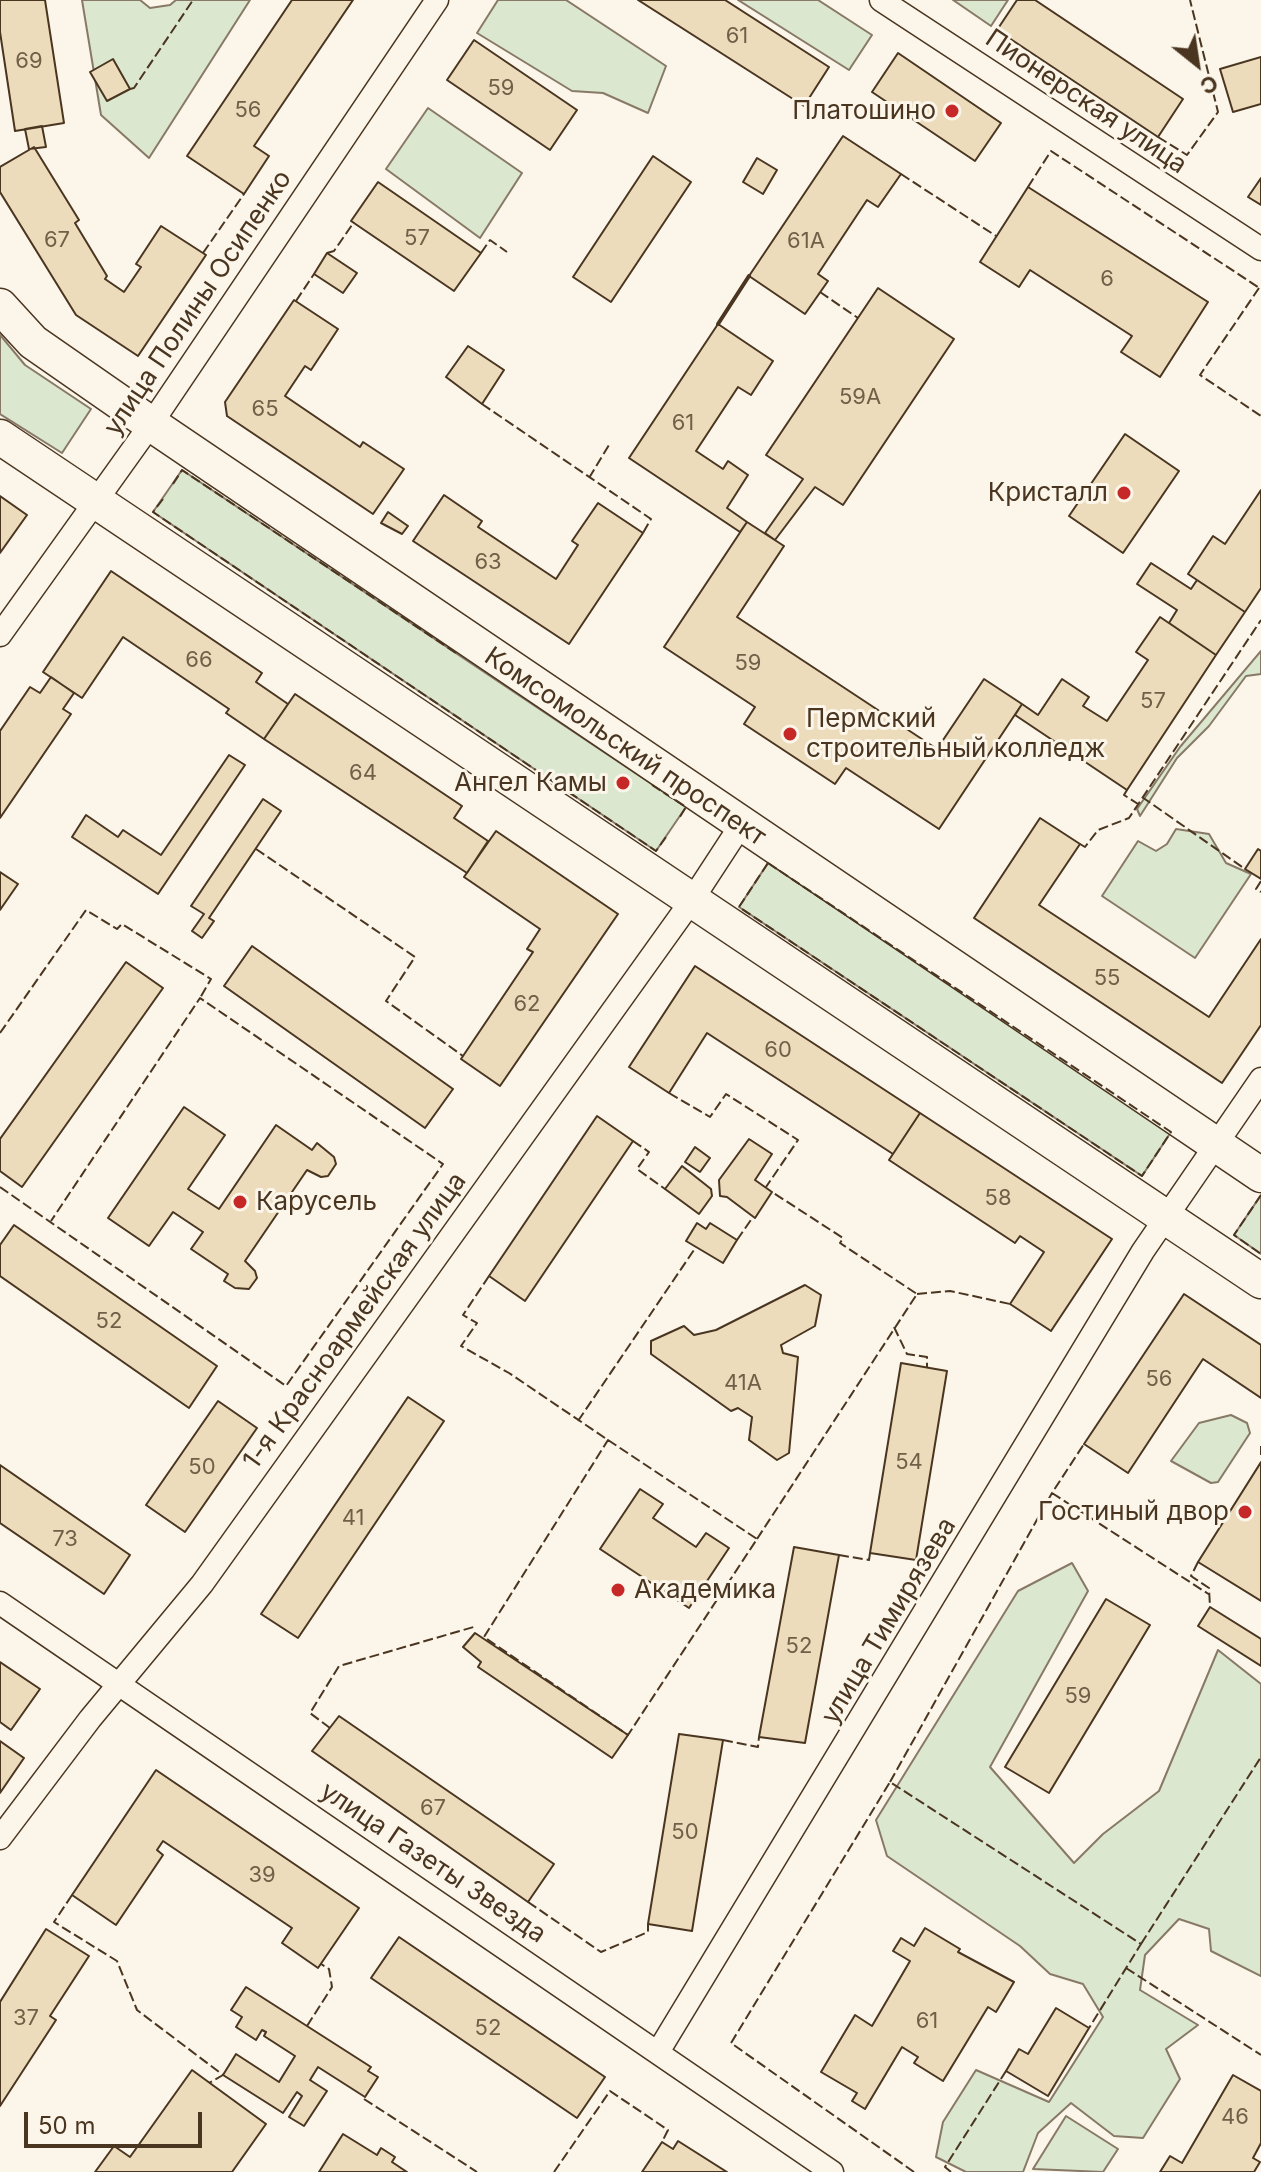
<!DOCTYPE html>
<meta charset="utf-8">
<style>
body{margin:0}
#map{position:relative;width:1261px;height:2172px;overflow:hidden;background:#fbf6e9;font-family:Inter,sans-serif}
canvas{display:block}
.north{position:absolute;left:1157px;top:24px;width:80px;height:80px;-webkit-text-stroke:6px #fbf6e9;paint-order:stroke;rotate:150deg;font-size:22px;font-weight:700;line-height:32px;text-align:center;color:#4a3520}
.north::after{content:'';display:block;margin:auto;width:28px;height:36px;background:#4a3520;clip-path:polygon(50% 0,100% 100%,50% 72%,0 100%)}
.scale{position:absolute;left:24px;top:2112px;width:178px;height:36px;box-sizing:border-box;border:4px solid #4a3520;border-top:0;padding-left:10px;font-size:24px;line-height:28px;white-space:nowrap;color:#4a3520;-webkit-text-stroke:6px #fbf6e9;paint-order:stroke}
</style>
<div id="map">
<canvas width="1261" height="2172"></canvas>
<div class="north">С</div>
<div class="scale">50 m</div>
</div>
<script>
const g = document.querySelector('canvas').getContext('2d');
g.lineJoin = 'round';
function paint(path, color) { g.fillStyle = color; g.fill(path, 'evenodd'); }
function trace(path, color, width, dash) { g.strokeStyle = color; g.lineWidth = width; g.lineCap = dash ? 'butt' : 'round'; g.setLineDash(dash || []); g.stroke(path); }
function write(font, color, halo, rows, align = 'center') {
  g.font = font + ' Inter,sans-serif'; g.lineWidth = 6; g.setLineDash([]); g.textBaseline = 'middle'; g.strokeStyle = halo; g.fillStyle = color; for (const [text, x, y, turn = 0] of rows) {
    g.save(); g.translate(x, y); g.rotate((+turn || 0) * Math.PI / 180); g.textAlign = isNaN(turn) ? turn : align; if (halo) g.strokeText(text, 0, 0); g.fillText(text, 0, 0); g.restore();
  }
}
const green = new Path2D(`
 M82,0H140L150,8L170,5L176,0H250L149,158L101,115Z
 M498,0H566L666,66L648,113L603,93L572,91L477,33Z
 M738,0H818L872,35L849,70Z
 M953,0H1008L991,26Z
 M428,108L522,173L480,238L386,169Z
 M0,335L25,365L91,409L62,453L0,414Z
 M182,470L686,807L656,851L153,512Z
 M1261,651V674L1246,676L1209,726L1177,758L1140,816L1137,809L1180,747Z
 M1176,829L1209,834L1226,863L1251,874L1195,958L1102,896L1138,841L1156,851L1167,844Z
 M768,863L1171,1132L1142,1176L739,907Z
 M1261,1195V1254L1234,1235Z
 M1231,1415L1247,1423L1250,1433L1218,1482L1211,1483L1171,1461L1199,1423Z
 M1072,1563L1088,1591L990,1767L1074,1863L1103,1834L1159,1791L1218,1650L1261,1684V1976L1211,1951L1209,1929L1179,1919L1145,1955L1140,1990L1198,2025L1166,2049L1180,2079L1143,2138L1114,2136L1071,2103L1038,2133L1023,2172H966L936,2157L943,2122L976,2070L1049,2102L1103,2017L1083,1984L1050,1974L1020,1946L887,1856L876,1820L1018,1591Z
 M1066,2116L1118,2149L1103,2172L1033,2169Z`);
paint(green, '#dce7d0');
trace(green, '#887966', 2);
const building = new Path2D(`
 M0,0H45L64,123L15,131L0,32Z
 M292,0H353L254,146L269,156L244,194L187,156Z
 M638,0H725L829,67L804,106Z
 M1017,0H1035L1183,99L1158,137L997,30Z
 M474,40L577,110L550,150L447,80Z
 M898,53L1001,123L975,161L872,92Z
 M1261,57V104L1233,112L1220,69Z
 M113,59L130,89L107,101L90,72Z
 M42,126L46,147L29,149L25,129Z
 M843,136L901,174L878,207L867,200L818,274L828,281L805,314L749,276Z
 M34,147L79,220L75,223L107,276L105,279L124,292L141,267L136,264L161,226L206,255L138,356L76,315L0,192V167Z
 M653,156L691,182L611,302L573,277Z
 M757,158L777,170L763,194L743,182Z
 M1261,178V205L1248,197Z
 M378,182L481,253L454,291L351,221Z
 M1028,187L1208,302L1160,377L1121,352L1132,336L1030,270L1019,287L980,262Z
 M327,253L357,273L343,293L314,274Z
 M878,288L954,339L843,505L815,487L775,540L765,533L803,479L766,455Z
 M294,300L338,329L311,370L305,366L285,396L360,447L363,442L404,469L373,514L227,416L225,402Z
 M718,324L773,361L751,395L738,387L696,451L723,469L728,461L748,475L727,508L747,522L740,532L629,458Z
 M468,346L504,370L482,404L446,377Z
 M1125,434L1179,471L1123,553L1069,516Z
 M1261,490V588L1245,612L1188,574L1213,536L1225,544Z
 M444,495L482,521L478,527L556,579L578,545L572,541L598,503L643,533L569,644L413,541Z
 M0,496L27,515L0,553Z
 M388,512L408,526L402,534L381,523Z
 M747,522L784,546L737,617L937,749L984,679L1022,704L939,829L846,768L835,784L744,724L755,707L664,647Z
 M1151,563L1191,589L1197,580L1245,612L1216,655L1169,623L1177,610L1137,584Z
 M111,571L262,673L256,682L288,704L264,739L226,713L229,709L123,637L82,698L43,672Z
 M1160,617L1216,655L1127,790L1015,715L1022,704L1038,715L1062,679L1089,697L1083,706L1107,721L1148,660L1136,652Z
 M51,677L74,693L63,709L71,714L0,818V731L30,687L40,693Z
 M295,694L462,806L454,818L488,841L467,873L264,739Z
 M229,755L245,765L158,894L72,837L86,815L118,837L123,830L161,855Z
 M263,799L281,811L209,918L214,921L202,938L192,931L204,914L191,906Z
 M1040,818L1080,844L1039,905L1209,1017L1261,939V1025L1222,1083L974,918Z
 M496,831L618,914L500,1086L461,1059L533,952L527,949L540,929L464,877Z
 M1258,849L1261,851V879L1245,869Z
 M0,872L18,884L0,910Z
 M252,946L453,1089L425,1128L224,986Z
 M126,962L163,988L22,1187L0,1171V1139Z
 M695,966L920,1113L893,1154L707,1033L669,1093L629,1067Z
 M184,1107L225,1135L188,1189L219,1209L276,1125L312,1150L317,1143L334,1157L336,1164L328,1176L321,1177L307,1170L245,1261L255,1271L257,1278L249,1289L235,1288L224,1281L228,1274L191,1249L203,1232L173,1212L149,1246L108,1218Z
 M920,1113L1112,1239L1051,1331L1010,1304L1044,1252L1020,1236L1015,1243L889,1160Z
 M597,1116L633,1141L525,1301L489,1276Z
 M749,1139L772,1154L755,1180L772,1192L755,1218L727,1197L720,1196L719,1180Z
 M695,1147L710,1158L700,1172L685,1162Z
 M682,1166L711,1189L712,1196L699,1214L665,1189Z
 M697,1223L706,1229L710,1223L737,1240L723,1263L686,1241Z
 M14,1225L217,1366L189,1408L0,1276V1245Z
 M805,1285L821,1295L815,1326L781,1345L783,1353L798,1357L789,1453L777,1460L749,1440L752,1417L738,1408L731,1411L651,1354V1341L684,1326L694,1335L716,1330Z
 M1184,1294L1261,1345V1398L1203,1359L1128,1473L1084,1444Z
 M901,1363L947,1371L916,1560L870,1553Z
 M408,1397L444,1421L298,1638L261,1614Z
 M218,1401L257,1428L185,1532L146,1505Z
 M1261,1462V1601L1198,1562Z
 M0,1465L130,1555L104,1594L0,1523Z
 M640,1489L663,1504L653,1518L696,1547L706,1533L729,1548L689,1608L600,1549Z
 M794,1547L839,1555L805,1743L759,1737Z
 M1106,1599L1150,1625L1049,1793L1005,1767Z
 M1210,1607L1261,1639V1666L1198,1626Z
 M475,1633L628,1735L612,1758L478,1667L481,1662L463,1647Z
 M0,1662L40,1689L11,1730L0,1722Z
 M339,1716L554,1864L528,1902L312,1751Z
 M679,1734L723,1740L692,1931L648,1924Z
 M0,1741L24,1758L0,1793Z
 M156,1770L359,1908L318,1968L282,1943L292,1928L163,1841L157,1850L163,1855L116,1925L72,1895Z
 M925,1928L960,1949L958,1952L1014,1982L996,2012L988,2007L943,2081L914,2063L918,2057L902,2047L865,2109L852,2101L857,2093L821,2072L855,2015L872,2026L910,1961L893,1951L901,1938L914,1946Z
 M46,1929L89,1956L50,2016L56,2020L0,2106V2002Z
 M399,1937L605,2077L577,2118L371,1978Z
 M246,1987L371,2067L368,2071L378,2077L365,2097L318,2067L310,2080L327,2091L304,2126L289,2117L302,2096L297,2092L283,2113L223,2075L236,2054L279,2082L295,2056L264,2036L266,2032L262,2030L256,2040L236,2027L242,2017L231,2010Z
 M1056,2008L1089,2028L1048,2096L1006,2071L1019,2049L1028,2054Z
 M192,2070L266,2124L232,2172H95L114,2146L130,2157Z
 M1233,2075L1261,2091V2143L1253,2158L1260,2162L1254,2172H1160L1170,2156L1182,2163Z
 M343,2134L377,2155L381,2148L395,2157L392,2162L407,2172H319Z
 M678,2141L727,2172H642L662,2142L673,2149Z`);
paint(building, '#ecdcbc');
trace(building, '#4a3520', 2);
const minor = new Path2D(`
 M881,0L1261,249
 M0,635L151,424L437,0
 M0,1603L832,2172
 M0,1838L90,1719L202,1584L692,900L741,825
 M658,2052L1143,1251L1261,1079`);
const primary = new Path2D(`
 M0,306L33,342L151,424L1261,1175
 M0,437L1261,1281`);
trace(minor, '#4a3520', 25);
trace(primary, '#4a3520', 37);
trace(minor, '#fbf6e9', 22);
trace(primary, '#fbf6e9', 34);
trace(new Path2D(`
 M130,89L134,88L193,0
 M1158,137L1187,155L1218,112L1190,0
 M901,174L996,236
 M1028,187L1051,151L1261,289
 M203,253L244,194
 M327,253L334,251L354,222
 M481,253L490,240L507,252
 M1259,288L1200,375L1261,416
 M820,292L858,318
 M296,301L314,274
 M482,404L651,519L643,533
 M589,478L609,445
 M173,484L182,470L456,653
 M163,499L153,512L656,851L666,837
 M652,785L686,807L678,820
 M1127,790L1124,795L1138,804
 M1142,797L1245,869
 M1080,844L1085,847L1098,830L1129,818L1261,620
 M256,849L415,957L386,1001L463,1056
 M768,863L1171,1132L1142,1176L739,907Z
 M1261,881L1256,889L1261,892
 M0,1033L86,910L117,929L122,924L211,979L200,998
 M669,1093L710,1117L726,1094L798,1140L766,1187
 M633,1141L649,1152L637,1169L665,1189
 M0,1187L286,1386L443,1164L200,998L51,1221
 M1261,1195L1234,1235L1261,1254
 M737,1240L753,1217
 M489,1276L463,1315L477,1323L461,1346L509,1373L608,1440
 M917,1294L950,1291L1010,1304
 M894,1327L907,1354L927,1357V1367
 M578,1421L696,1247
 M608,1440L757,1539L628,1735L484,1637Z
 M1261,1446V1455
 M1052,1493L1210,1595
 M757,1539L917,1294L840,1243L843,1238L772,1192
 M839,1555L869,1560L870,1553
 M1198,1562L1191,1576L1209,1588L1210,1607
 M330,1728L310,1713L339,1666L477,1626
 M723,1740L758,1747L759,1737
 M890,1782L1052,1493L1084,1444
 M72,1895L54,1922L117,1961L137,2010L223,2075L209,2083
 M528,1902L601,1952L648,1932V1924
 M1141,1944L1261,1757
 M1126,1968L1261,2055
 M307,2026L332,1987L329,1969L321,1964
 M364,2099L477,2172
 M554,2172L610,2091L668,2130L662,2142
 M914,2172L731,2043L890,1782L1141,1944L1089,2028
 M951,2172L945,2167L1006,2071`), '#4a3520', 2, [10, 4]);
trace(new Path2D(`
 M718,324L749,276`), '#4a3520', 4);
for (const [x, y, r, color] of [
 [952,111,8,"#c62828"],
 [1124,493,8,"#c62828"],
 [790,734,8,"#c62828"],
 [623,783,8,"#c62828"],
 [240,1202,8,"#c62828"],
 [1245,1512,8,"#c62828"],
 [618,1590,8,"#c62828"]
]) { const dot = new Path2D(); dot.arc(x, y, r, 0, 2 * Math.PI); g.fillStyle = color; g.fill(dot); trace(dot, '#fbf6e9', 3); }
write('22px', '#725f47', null, [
 ["61",737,36],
 ["69",29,61],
 ["59",501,88],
 ["56",248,110],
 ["57",417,238],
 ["67",57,240],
 ["61А",806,241],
 ["6",1107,279],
 ["59А",860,397],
 ["65",265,409],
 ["61",683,423],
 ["63",488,562],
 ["66",199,660],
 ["59",748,663],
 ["57",1153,701],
 ["64",363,773],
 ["55",1107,978],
 ["62",527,1004],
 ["60",778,1050],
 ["58",998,1198],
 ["52",109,1321],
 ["56",1159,1379],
 ["41А",743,1383],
 ["54",909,1462],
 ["50",202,1467],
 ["41",353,1518],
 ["73",65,1539],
 ["52",799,1646],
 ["59",1078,1696],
 ["67",433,1808],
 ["50",685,1832],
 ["39",262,1875],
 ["37",26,2018],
 ["61",927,2021],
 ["52",488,2028],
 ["46",1235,2117]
]);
write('26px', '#4a3520', '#fbf6e9', [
 ["Пионерская улица",1086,102,34],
 ["улица Полины Осипенко",198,303,-56],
 ["Комсомольский проспект",625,747,34],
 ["1-я Красноармейская улица",355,1321,-54],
 ["улица Тимирязева",889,1621,-59],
 ["улица Газеты Звезда",433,1863,34]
]);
write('26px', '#4a3520', '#fbf6e9', [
 ["Платошино",936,111],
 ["Кристалл",1108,493],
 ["Пермский",806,719,"left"],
 ["строительный колледж",806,749,"left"],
 ["Ангел Камы",607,783],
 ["Карусель",256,1202,"left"],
 ["Гостиный двор",1229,1512],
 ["Академика",634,1590,"left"]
], 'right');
</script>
